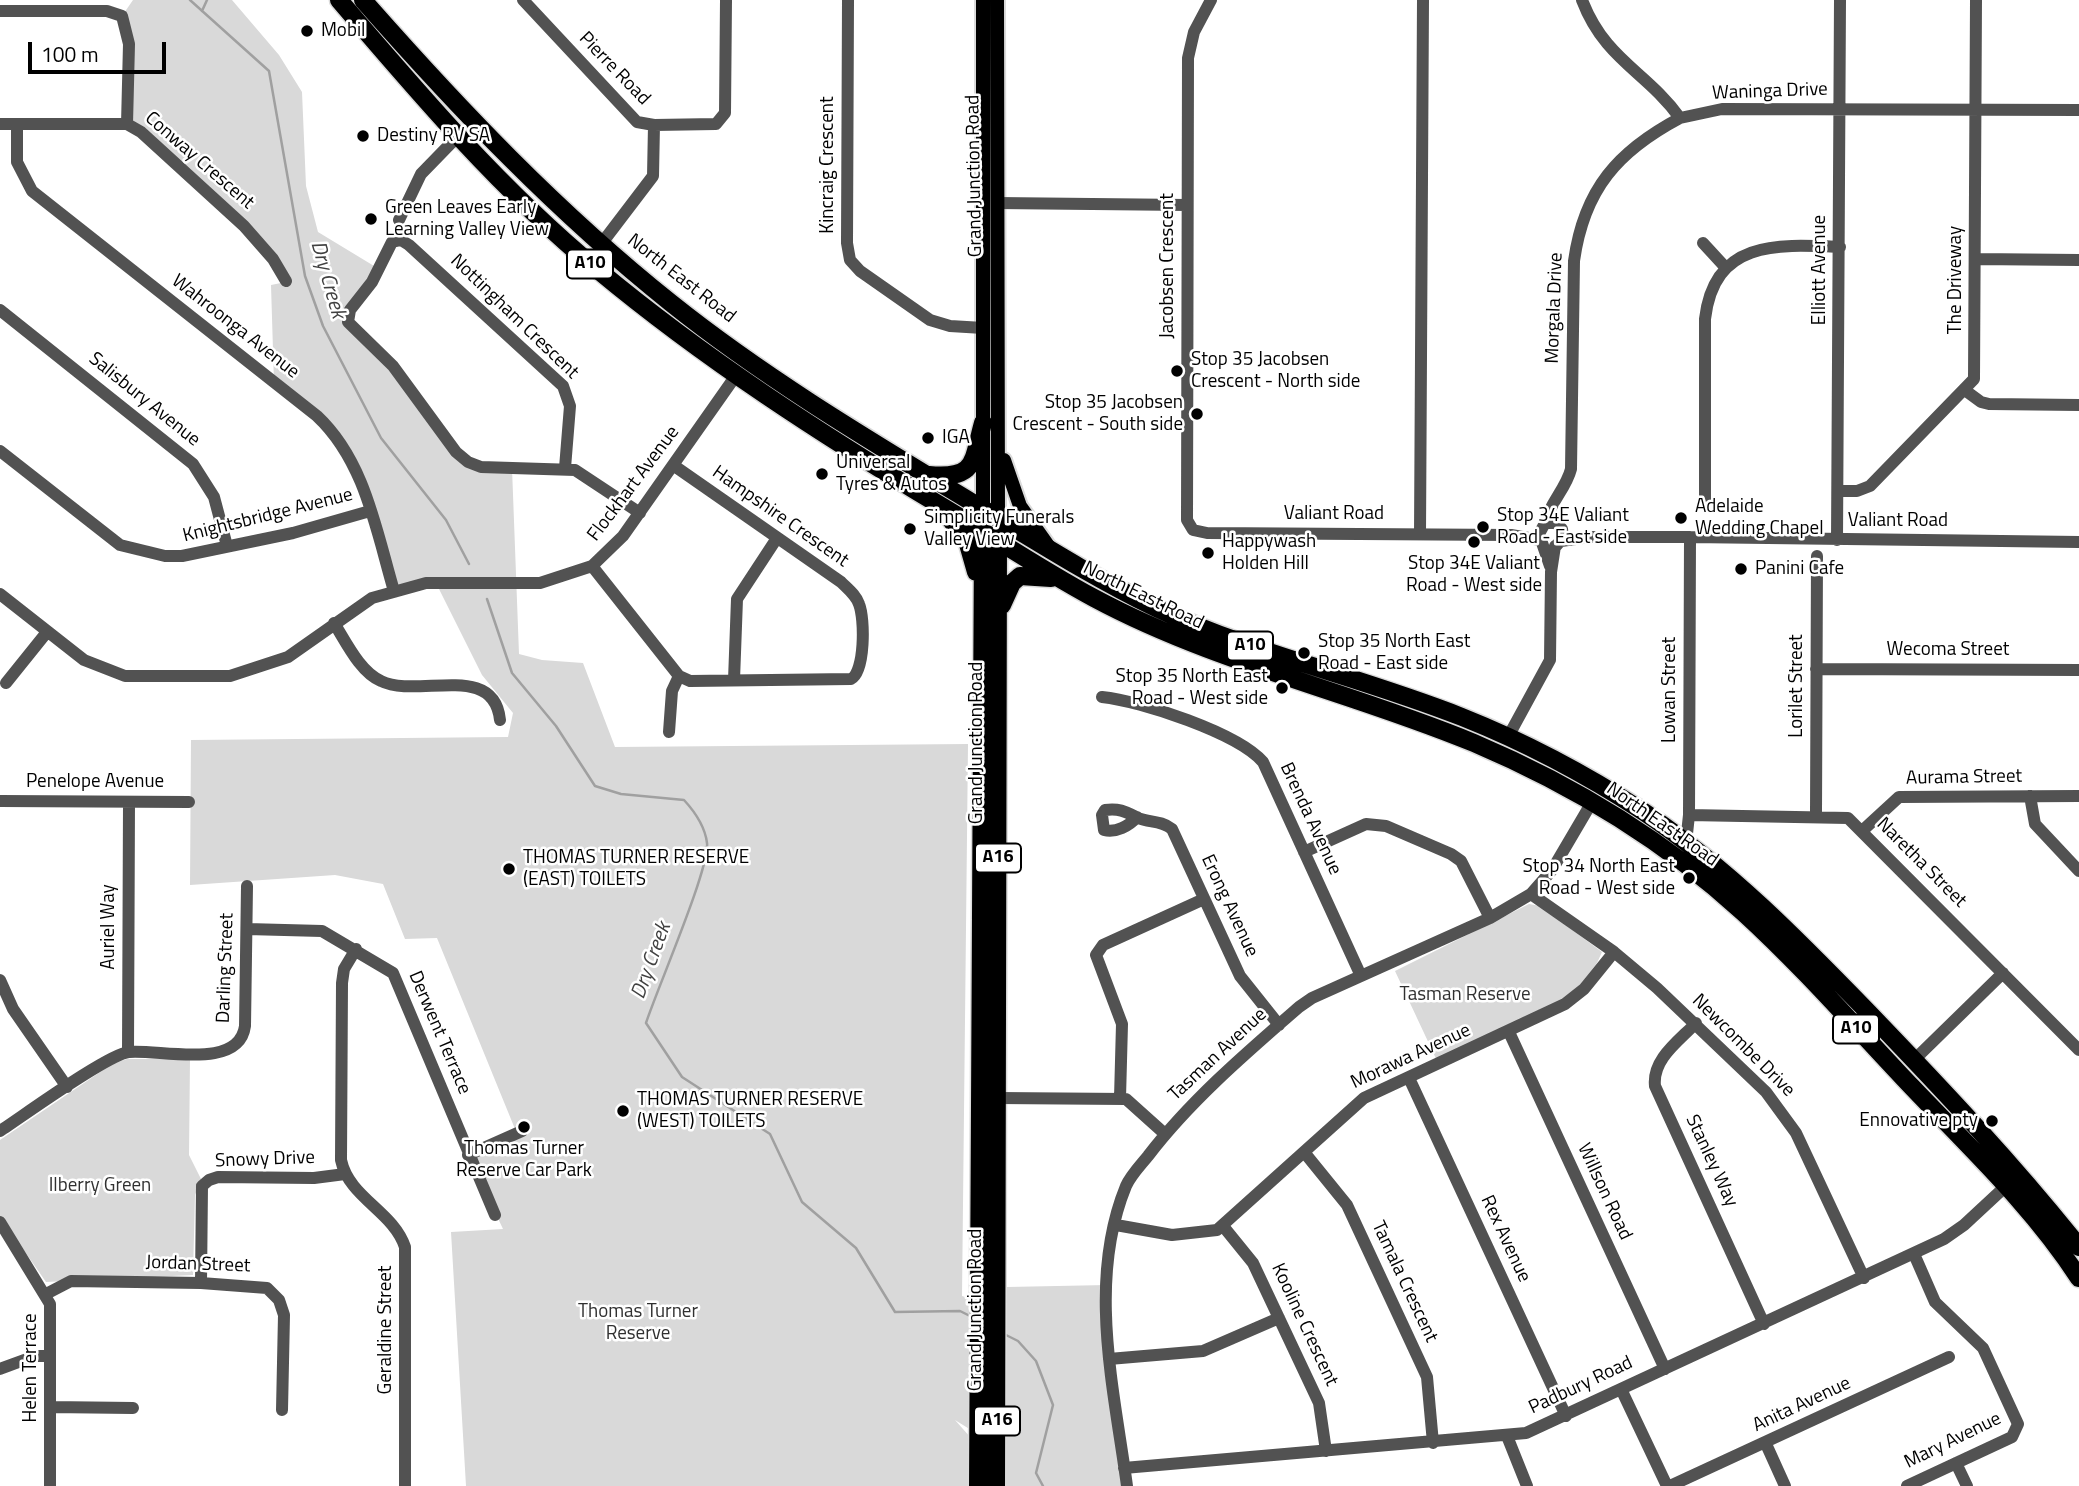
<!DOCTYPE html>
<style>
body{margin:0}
#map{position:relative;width:2079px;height:1486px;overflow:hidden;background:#fff;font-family:"Titillium Web",sans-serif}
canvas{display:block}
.scale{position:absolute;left:28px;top:42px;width:138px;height:32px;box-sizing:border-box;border:4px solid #000;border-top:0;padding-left:9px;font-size:21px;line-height:24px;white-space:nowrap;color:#000;-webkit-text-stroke:5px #fff;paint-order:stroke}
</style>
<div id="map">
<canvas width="2079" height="1486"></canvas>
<div class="scale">100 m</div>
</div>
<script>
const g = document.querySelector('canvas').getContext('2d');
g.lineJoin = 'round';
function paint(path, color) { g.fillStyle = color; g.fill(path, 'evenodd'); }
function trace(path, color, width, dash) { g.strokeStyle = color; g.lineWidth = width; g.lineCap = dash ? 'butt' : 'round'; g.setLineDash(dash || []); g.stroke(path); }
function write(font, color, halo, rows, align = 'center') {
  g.font = font + ' "Titillium Web",sans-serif'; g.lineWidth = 5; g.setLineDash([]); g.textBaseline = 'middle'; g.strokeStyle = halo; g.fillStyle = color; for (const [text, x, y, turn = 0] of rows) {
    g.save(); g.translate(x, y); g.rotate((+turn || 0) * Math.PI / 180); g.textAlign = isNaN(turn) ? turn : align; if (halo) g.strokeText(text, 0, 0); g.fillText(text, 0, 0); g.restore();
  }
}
paint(new Path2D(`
 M133,0H232L279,55L302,92L306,186L318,232L379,269L348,318L382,354L460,456L512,468L519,654L542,660L583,663L615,747L968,744L962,1296L979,1301V1435L955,1420L971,1438V1486H466L451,1232L503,1229L468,1155L515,1129L437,938L405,939L383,884L335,875L190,885L191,740L508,737L513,713L482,675L436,583L394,591L362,483L339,442L274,383L271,285L286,282L273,259L127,124L122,16Z
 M1529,904L1540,906L1602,952L1597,963L1565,1004L1439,1065L1395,971Z
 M127,1059H190L189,1155L201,1179L195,1195L193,1275L46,1282L0,1216V1140L112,1064Z
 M1107,1285L1124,1486H1005L1007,1287Z`), '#d9d9d9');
trace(new Path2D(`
 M190,0L269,71L305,276L323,326L381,438L446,520L469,564
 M202,11L207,0
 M487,599L512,673L556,726L595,786L621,794L684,800C695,812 705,826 707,843C710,868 657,989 646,1023L682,1077L770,1134L802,1202L856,1248L895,1312L960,1311L972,1317
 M1002,1333L1018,1341L1036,1361L1053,1405L1036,1473L1043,1486`), '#a0a0a0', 2.5);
const major = new Path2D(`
 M983,0V517
 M997,0L998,519
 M1004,460L1020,506L1049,547`);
const highway = new Path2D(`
 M339,0C420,95 501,190 598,270C705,359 824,436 943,507C993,537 1042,570 1094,598C1215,663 1349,691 1474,743C1573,785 1665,841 1744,913C1803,967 1857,1029 1912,1087C1970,1148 2033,1207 2079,1278
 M363,0C459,109 557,212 671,303C766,379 874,443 978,506C1036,541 1094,578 1156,608C1254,654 1361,677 1462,717C1525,742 1587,775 1644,812C1729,869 1799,941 1869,1013C1942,1089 2014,1165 2079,1247
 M929,475C977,479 972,462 983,423
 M949,517L968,544L976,572
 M1002,605L1012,583L1020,576L1051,578
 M978,1486L983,532
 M996,1486L998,534`);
trace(major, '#dbdbdb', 18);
trace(highway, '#dbdbdb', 21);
trace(new Path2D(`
 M523,0L637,122L654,125
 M848,0L847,243L850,260L860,271L930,320L950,326L983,328
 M1211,0L1194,32L1188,58L1187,520L1193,530L1207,533L1511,535L1540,540
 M1582,0C1605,60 1646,71 1680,118L1722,109L2079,110
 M0,11H107L122,16L129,44L127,124L141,132L244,226L273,259L286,281
 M0,124H127
 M17,124V162L32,191L317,416C365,461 376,530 394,591
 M997,203L1187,205
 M399,220L421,174L457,137
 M602,243L653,176L654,125L716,124L725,113L726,0
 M1703,243L1726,268
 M1975,259L2079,260
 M0,310L193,464L214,497L227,546
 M1966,391L1981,402L1989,404L2079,405
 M0,451L120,545L165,556H182L293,533L370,511
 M673,465L841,582C848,589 856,595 859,604C865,619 865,672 851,679L690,681L679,676
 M565,468L570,406L563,386L409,245L401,240L392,242L372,282L350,310L348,322L393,366L456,452L468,462L481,467L575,470L640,513
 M1838,491H1857L1870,486L1974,379L1976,0
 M1705,502V319C1714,240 1777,244 1840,247
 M1545,523C1550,502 1566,489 1571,469L1574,261C1584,189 1618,151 1680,118
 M1420,534L1423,0
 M1837,540L1840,0
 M1561,541L1590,537H1690L2079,542
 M592,566L679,676L672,691L669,732
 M1550,566L1539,534L1545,523H1556L1562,529L1563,538L1556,546
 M0,594L84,660L125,676H230L288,657L372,598L426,583H540L592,566L623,536L737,374
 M334,623C346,642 360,672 381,681C417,699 494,661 500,720
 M1816,669L2079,670
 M734,680L737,599L777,538
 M6,683L47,632
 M1102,697C1141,701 1238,733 1263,762L1361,976
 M1508,737L1550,660L1551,572L1555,546
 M2030,796L2035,824L2079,871
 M0,801L189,802
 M1689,815L1848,818L2079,1050
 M1816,815L1817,556
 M1137,817C1129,826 1116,833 1104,830L1102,815L1105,810C1120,808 1126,812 1138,818C1150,823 1160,820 1172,829L1240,976L1279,1025
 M1862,831L1899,797L2079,796
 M1686,843L1689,815L1690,537
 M1304,852L1366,824L1386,826L1451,854L1461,861L1490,918
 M1531,894L1614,952L1657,988L1766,1092L1796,1133L1864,1278
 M247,929L322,931L393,973L495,1215
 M356,949L344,969L342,983L341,1160C349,1198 393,1211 405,1247V1486
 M0,980L13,1009L67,1087
 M1696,1023C1679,1041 1652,1059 1655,1086L1764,1324
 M1509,1032L1665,1369
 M128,1052L129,802
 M1915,1059L2003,973
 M1409,1078L1566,1416
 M998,1098L1126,1099L1165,1134
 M1120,1098L1122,1024L1096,955L1103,945L1204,899
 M0,1131C23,1116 108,1054 129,1052C160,1049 239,1071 245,1026L247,886
 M1304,1152L1347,1205L1427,1377L1433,1443
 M468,1155L522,1131
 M0,1222L50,1304V1486
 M1116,1225L1172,1235L1217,1230L1364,1098L1565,1004L1584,989L1614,952
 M1223,1226L1253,1263L1319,1403L1326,1451
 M201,1283L202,1186L209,1180L218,1177L314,1178L345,1174
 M46,1294L71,1281L201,1283L267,1288L279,1300L284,1315L282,1410
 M1109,1359L1203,1351L1279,1318
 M0,1369L35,1356H50
 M1621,1389L1667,1486
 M50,1407L133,1408
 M1507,1436L1527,1486
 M1766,1444L1785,1486
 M1956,1463L1967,1486
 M1124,1468L1526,1433L1944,1239L1964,1225L2006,1186
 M1127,1486C1114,1389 1087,1281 1126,1186C1131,1175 1140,1166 1148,1156C1190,1101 1246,1053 1299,1007L1312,998L1490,918L1531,894L1552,870L1592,802
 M1670,1486L1949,1357
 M1907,1486L2012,1437L2018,1424L1983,1348L1935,1302L1914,1254`), '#525252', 12);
trace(major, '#000', 14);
trace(highway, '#000', 18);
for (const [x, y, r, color] of [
 [307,31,7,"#000"],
 [363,136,7,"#000"],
 [371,219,7,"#000"],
 [1177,371,7,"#000"],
 [1197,414,7,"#000"],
 [928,438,7,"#000"],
 [822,474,7,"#000"],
 [1681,518,7,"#000"],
 [1483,527,7,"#000"],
 [910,529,7,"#000"],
 [1474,542,7,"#000"],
 [1208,553,7,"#000"],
 [1741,569,7,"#000"],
 [1304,653,7,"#000"],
 [1282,688,7,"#000"],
 [509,869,7,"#000"],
 [1689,878,7,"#000"],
 [623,1111,7,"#000"],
 [1992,1121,7,"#000"],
 [524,1127,7,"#000"]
]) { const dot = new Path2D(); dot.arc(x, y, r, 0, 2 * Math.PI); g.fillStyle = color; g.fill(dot); trace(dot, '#fff', 2.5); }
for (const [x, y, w] of [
 [590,264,46],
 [1250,646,46],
 [998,858,46],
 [1856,1029,46],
 [997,1421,46]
]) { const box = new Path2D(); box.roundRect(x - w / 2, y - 14.5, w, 29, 5); g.fillStyle = '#fff'; g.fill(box); trace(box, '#000', 2); }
write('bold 18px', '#000', null, [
 ["A10",590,264],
 ["A10",1250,646],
 ["A16",998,858],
 ["A10",1856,1029],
 ["A16",997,1421]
]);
write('19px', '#000', '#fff', [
 ["Mobil",321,31],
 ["Destiny RV SA",377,136],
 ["Green Leaves Early",385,208],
 ["Learning Valley View",385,230],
 ["Stop 35 Jacobsen",1191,360],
 ["Crescent - North side",1191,382],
 ["Stop 35 Jacobsen",1183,403,"right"],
 ["Crescent - South side",1183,425,"right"],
 ["IGA",942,438],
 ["Universal",836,463],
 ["Tyres & Autos",836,485],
 ["Adelaide",1695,507],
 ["Wedding Chapel",1695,529],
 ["Stop 34E Valiant",1497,516],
 ["Road - East side",1497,538],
 ["Simplicity Funerals",924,518],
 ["Valley View",924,540],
 ["Happywash",1222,542],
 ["Holden Hill",1222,564],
 ["Stop 34E Valiant",1474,564,"center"],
 ["Road - West side",1474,586,"center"],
 ["Panini Cafe",1755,569],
 ["Stop 35 North East",1318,642],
 ["Road - East side",1318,664],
 ["Stop 35 North East",1268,677,"right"],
 ["Road - West side",1268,699,"right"],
 ["THOMAS TURNER RESERVE",523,858],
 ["(EAST) TOILETS",523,880],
 ["Stop 34 North East",1675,867,"right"],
 ["Road - West side",1675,889,"right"],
 ["THOMAS TURNER RESERVE",637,1100],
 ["(WEST) TOILETS",637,1122],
 ["Ennovative pty",1978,1121,"right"],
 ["Thomas Turner",524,1149,"center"],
 ["Reserve Car Park",524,1171,"center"]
], 'left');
write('19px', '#000', '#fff', [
 ["Pierre Road",614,69,46],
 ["Waninga Drive",1770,92,-2],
 ["Conway Crescent",199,161,41],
 ["Kincraig Crescent",828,165,-90],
 ["Grand Junction Road",975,176,-91],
 ["Jacobsen Crescent",1168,266,-90],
 ["Elliott Avenue",1820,270,-90],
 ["North East Road",681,279,38],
 ["The Driveway",1956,280,-90],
 ["Morgala Drive",1555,308,-88],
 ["Nottingham Crescent",514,317,44],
 ["Wahroonga Avenue",235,327,38],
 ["Salisbury Avenue",144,400,39],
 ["Flockhart Avenue",634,484,-53],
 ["Valiant Road",1334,514],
 ["Knightsbridge Avenue",268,516,-14],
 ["Hampshire Crescent",780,517,35],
 ["Valiant Road",1898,521],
 ["North East Road",1143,596,26],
 ["Wecoma Street",1948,650],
 ["Lorilet Street",1797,686,-90],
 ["Lowan Street",1670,690,-90],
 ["Grand Junction Road",977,743,-90],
 ["Aurama Street",1964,778,-1],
 ["Penelope Avenue",95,782],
 ["Brenda Avenue",1310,819,65],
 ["North East Road",1662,825,35],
 ["Naretha Street",1921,863,45],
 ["Erong Avenue",1229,906,65],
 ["Auriel Way",109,927,-90],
 ["Darling Street",226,968,-88],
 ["Derwent Terrace",439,1033,67],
 ["Newcombe Drive",1743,1046,45],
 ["Tasman Avenue",1218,1055,-43],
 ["Morawa Avenue",1411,1057,-25],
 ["Snowy Drive",265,1160,-2],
 ["Stanley Way",1711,1161,65],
 ["Willson Road",1604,1192,65],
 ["Rex Avenue",1505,1239,65],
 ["Jordan Street",198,1265,2],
 ["Tamala Crescent",1404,1282,65],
 ["Grand Junction Road",976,1310,-90],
 ["Kooline Crescent",1304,1325,65],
 ["Geraldine Street",386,1330,-90],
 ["Helen Terrace",31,1368,-90],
 ["Padbury Road",1581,1386,-25],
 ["Anita Avenue",1802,1405,-25],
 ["Mary Avenue",1953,1441,-26]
]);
write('19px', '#303030', '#fff', [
 ["Tasman Reserve",1465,995],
 ["Ilberry Green",100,1186],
 ["Thomas Turner",638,1312],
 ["Reserve",638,1334]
]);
write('italic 21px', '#414141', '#fff', [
 ["Dry Creek",327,280,74],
 ["Dry Creek",652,961,-70]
]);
</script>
